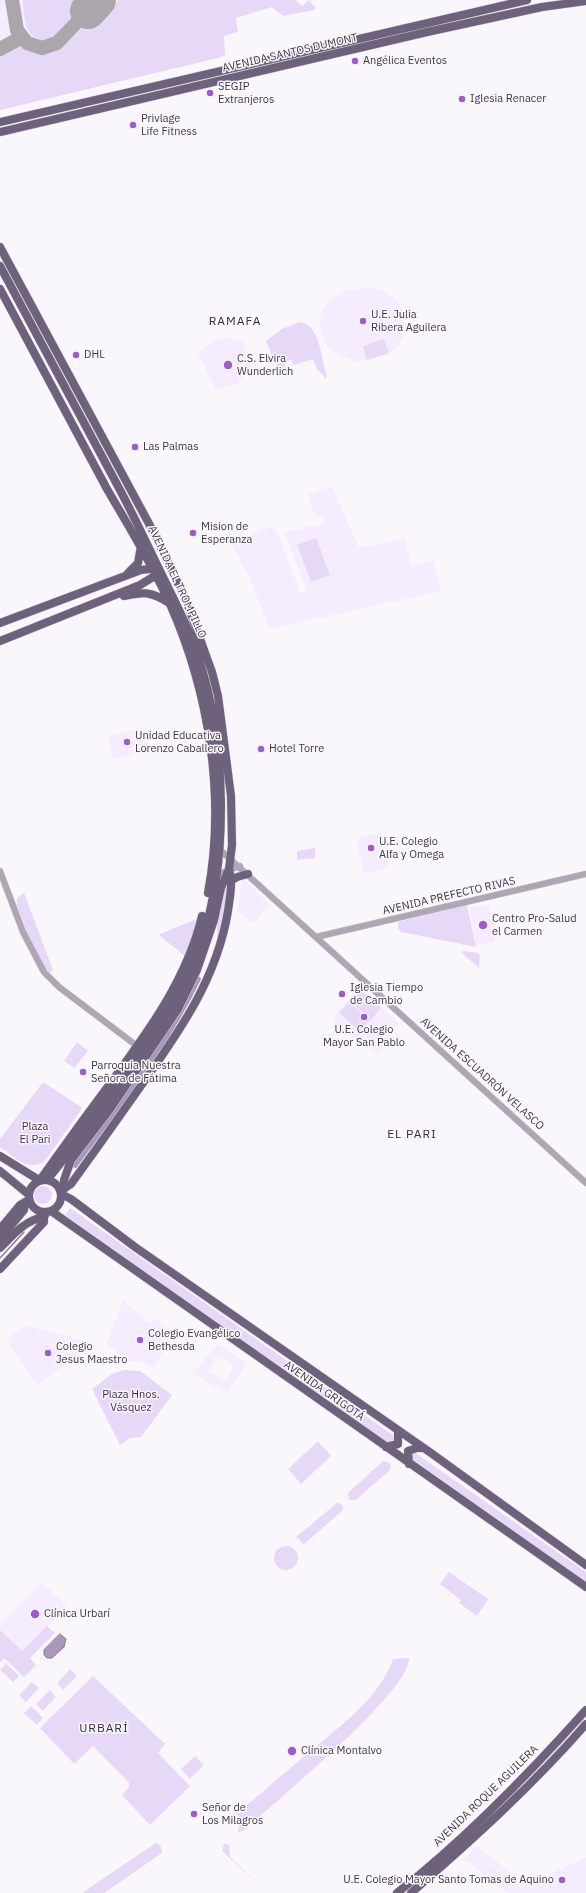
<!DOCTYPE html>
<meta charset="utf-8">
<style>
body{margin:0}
canvas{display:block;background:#faf7fc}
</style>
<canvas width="586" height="1893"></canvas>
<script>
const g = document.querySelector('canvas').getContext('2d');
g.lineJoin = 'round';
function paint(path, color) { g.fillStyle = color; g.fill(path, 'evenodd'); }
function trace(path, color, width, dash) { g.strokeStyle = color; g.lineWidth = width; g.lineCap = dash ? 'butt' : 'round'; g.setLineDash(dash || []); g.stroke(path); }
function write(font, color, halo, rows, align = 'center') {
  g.font = font + ' "IBM Plex Sans",sans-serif'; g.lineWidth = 3; g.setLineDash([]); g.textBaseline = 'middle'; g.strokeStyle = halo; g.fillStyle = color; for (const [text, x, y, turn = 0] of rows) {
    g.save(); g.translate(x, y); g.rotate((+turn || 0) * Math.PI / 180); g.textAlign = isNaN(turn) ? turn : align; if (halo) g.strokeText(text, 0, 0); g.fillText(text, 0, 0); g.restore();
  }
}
paint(new Path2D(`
 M0,0H226L224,36L225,55L0,110Z
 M370,287L388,293L395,299L402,308L404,316V335L399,345L389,354L359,362L345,358L333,351L325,343L320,326V317L325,306L335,296L341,292Z
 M225,338L242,341L252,366L236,385L216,390L198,353L212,341Z
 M332,486L359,548L405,538L411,566L434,561L441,591L270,629L248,576L232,544L269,527L276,530L301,593L307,591L284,532L289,530L292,532L314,524L316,526L325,523V518L315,516L308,495Z
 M142,728L147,748L146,751L113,760L108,737Z
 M381,832L389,868L364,874L356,839Z
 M243,878L270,905L254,923L237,912Z
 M489,905L495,942L476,945L470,908Z
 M359,987L399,1023L378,1055L332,1022L338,1012Z
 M123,1301L150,1323L154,1318L176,1334L152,1368L140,1361H124L112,1348L106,1345Z
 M24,1325L95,1344L38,1385L6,1341Z
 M218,1344L247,1364L228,1393L192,1374ZM218,1356L233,1365V1368L225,1382L208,1372Z
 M42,1582L67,1607L22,1651L0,1630V1624Z
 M477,1846L527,1885L586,1857V1893H509L464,1859Z`), '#f5ecff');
paint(new Path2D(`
 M23,0H77L74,3L82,9C73,18 65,29 56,37C53,39 48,40 44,40C24,40 24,14 23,0Z
 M119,0H296L302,6L309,0L316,8L314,10L283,16L272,7L236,18L238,32L224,36L225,55L218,58L0,110V57L15,48L18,44C49,70 71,39 92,18L98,23Z
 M300,322C321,325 321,360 327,377L325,379L323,374L318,371L313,359L294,365L291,359L285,362V370L279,372L266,341L282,329Z
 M384,339L389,353L367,360L363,346Z
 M316,538L330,575L311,582L297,545Z
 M315,848V858L297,860V851Z
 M229,879L225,911L217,943V923L226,880Z
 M24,893L53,970L51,972L48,971C32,953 26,928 17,905V898Z
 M467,905L476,947L401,932L398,929V922Z
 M194,920L197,921L185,956L160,936V934Z
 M463,951L478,953L480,956L479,968L462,953Z
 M360,990L381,1008L371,1020L350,1001Z
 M349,1002L370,1020L360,1031L339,1013Z
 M77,1042L88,1051L74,1068L64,1061Z
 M43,1082L81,1107V1110L44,1162C26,1172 14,1156 0,1147V1139Z
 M34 1195a9 9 0 1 1 18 0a9 9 0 1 1-18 0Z
 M70,1208L394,1436L396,1440L390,1444L65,1215Z
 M124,1370L140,1371L172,1395L141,1437L130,1438L120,1445L92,1389L112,1374Z
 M318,1441L331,1456L301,1484L288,1469Z
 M414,1452L586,1572V1582L411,1458L410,1453Z
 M383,1461L388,1462L391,1465L390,1470L356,1500H349L348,1493Z
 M338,1502L343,1506L342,1511L303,1545L299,1539L295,1538Z
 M274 1558a12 12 0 1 1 24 0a12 12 0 1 1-24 0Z
 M449,1572L488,1599L477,1616L459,1603L461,1600L440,1584Z
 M47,1626L55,1633L30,1658L36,1665L24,1677L4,1658L0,1663V1630L22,1651Z
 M409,1658C411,1691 274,1802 246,1829L238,1833L240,1818L233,1808L234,1806L239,1808L246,1806C268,1787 290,1768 312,1750C340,1726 381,1696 393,1659Z
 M6,1663L19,1676L13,1682L0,1670Z
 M70,1669L77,1676L63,1690L57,1683Z
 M93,1676L165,1744L158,1753L190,1786L150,1825L122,1795L129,1787V1783L93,1746L74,1764L40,1728Z
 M32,1682L39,1688L26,1702L19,1695Z
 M50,1690L56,1697L43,1711L36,1704Z
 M31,1706L43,1718L37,1725L24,1713Z
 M195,1756L204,1765L190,1779L181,1769Z
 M157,1842L161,1847L162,1853L104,1893H82Z
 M224,1844H227L229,1846L230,1857L268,1893L222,1851Z`), '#e8d8f8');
const water = new Path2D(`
 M60,1634L66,1639L64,1647L52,1658H47L44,1655V1650Z`);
paint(water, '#a898b9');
trace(water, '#887b95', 1);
trace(new Path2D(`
 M0,1258L24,1232`), '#887b95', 1.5);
trace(new Path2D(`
 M75,1165C119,1105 166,1046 198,979`), '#a898b9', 5.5);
trace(new Path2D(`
 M12,0L17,30L27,43L42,48L57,43L88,11
 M0,49L22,37`), '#aaa6ac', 14);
trace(new Path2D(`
 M88,11L98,0`), '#aaa6ac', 36);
const minor = new Path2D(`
 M219,849L586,1183
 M0,871L23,932L44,972L59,987L137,1046
 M216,878L224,872L240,866
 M316,937L586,874`);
const major = new Path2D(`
 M0,122L527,0
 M0,132L427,32L542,7L586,1
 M0,247L154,533L186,600L212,672L218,696L231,796L232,845L229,869L221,888L214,920L197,970L178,1009L110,1109L71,1160L64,1180V1189
 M0,266C40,340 80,415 120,490C136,520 150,551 165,581C177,606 190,630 198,656C226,740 230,858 201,942C184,992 153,1035 123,1078C99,1112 74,1148 47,1180
 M0,289C36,356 71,422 107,489C129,527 152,564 170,604C209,692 226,797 208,893
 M128,573L138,563L141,546
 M124,596C144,592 151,591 169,603
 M0,623L141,570L157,568
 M0,641L140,585L153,577L157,571
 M232,880L237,877L248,874
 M0,1156L39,1180
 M0,1171L28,1194
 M29 1196a16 16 0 1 1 32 0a16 16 0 1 1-32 0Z
 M40,1180C61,1151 82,1121 104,1092C144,1037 186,983 202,916
 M62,1190L71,1184C95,1151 119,1117 143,1083C181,1029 217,978 228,911C230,896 233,884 229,869
 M61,1194L71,1199L135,1247L431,1453L586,1565
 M51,1211L586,1587
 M0,1229L20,1205L27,1201
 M0,1239L24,1210L25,1202
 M0,1248C13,1235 25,1220 44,1217
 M0,1269L44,1222V1217L47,1212
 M386,1447L398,1444V1432
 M409,1464L408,1451L417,1448H422
 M397,1893C466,1839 528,1775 586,1710
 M411,1893C472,1840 533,1785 586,1724`);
trace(minor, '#d4d1d7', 7);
trace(major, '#d4d1d7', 9);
trace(minor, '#ada6b4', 6);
trace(major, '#6e617b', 8);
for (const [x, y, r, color] of [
 [355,61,4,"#9c5bd0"],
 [210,93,4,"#9c5bd0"],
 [462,99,4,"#9c5bd0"],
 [133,125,4,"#9c5bd0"],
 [363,321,4,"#9c5bd0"],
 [76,355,4,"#9c5bd0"],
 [228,365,5,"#9c5bd0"],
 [135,447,4,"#9c5bd0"],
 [193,533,4,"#9c5bd0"],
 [127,742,4,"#9c5bd0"],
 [261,749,4,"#9c5bd0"],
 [371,848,4,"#9c5bd0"],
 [483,925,5,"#9c5bd0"],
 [342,994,4,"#9c5bd0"],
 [364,1017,4,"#9c5bd0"],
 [83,1072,4,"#9c5bd0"],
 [140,1340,4,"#9c5bd0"],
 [48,1353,4,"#9c5bd0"],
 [35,1614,5,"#9c5bd0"],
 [292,1751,5,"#9c5bd0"],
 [194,1814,4,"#9c5bd0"],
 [562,1880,4,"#9c5bd0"]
]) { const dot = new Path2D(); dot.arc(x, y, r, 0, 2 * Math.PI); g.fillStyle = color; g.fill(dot); trace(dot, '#faf7fc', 1.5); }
write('11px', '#3d3842', '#faf7fc', [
 ["AVENIDA SANTOS DUMONT",290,53,-13],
 ["AVENIDA EL TROMPILLO",177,582,65],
 ["AVENIDA PREFECTO RIVAS",449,896,-13],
 ["AVENIDA ESCUADRÓN VELASCO",482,1074,42],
 ["AVENIDA GRIGOTÁ",324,1391,35],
 ["AVENIDA ROQUE AGUILERA",486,1796,-44]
]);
write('11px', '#3d3842', '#faf7fc', [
 ["Angélica Eventos",363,61],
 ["SEGIP",218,87],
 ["Extranjeros",218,100],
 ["Iglesia Renacer",470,99],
 ["Privlage",141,119],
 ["Life Fitness",141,132],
 ["U.E. Julia",371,315],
 ["Ribera Aguilera",371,328],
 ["DHL",84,355],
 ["C.S. Elvira",237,359],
 ["Wunderlich",237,372],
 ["Las Palmas",143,447],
 ["Mision de",201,527],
 ["Esperanza",201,540],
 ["Unidad Educativa",135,736],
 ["Lorenzo Caballero",135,749],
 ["Hotel Torre",269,749],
 ["U.E. Colegio",379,842],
 ["Alfa y Omega",379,855],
 ["Centro Pro-Salud",492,919],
 ["el Carmen",492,932],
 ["Iglesia Tiempo",350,988],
 ["de Cambio",350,1001],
 ["U.E. Colegio",364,1030,"center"],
 ["Mayor San Pablo",364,1043,"center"],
 ["Parroquia Nuestra",91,1066],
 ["Señora de Fátima",91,1079],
 ["Colegio Evangélico",148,1334],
 ["Bethesda",148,1347],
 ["Colegio",56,1347],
 ["Jesus Maestro",56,1360],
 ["Clínica Urbarí",44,1614],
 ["Clínica Montalvo",301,1751],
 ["Señor de",202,1808],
 ["Los Milagros",202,1821],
 ["U.E. Colegio Mayor Santo Tomas de Aquino",554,1880,"right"]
], 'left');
write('11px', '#402954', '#faf7fc', [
 ["Plaza",35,1127],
 ["El Pari",35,1140],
 ["Plaza Hnos.",131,1395],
 ["Vásquez",131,1408]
]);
g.letterSpacing = '1px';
write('12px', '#342b3d', '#faf7fc', [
 ["RAMAFA",235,322],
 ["EL PARI",412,1135],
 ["URBARÍ",104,1729]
]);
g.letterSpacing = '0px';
</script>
